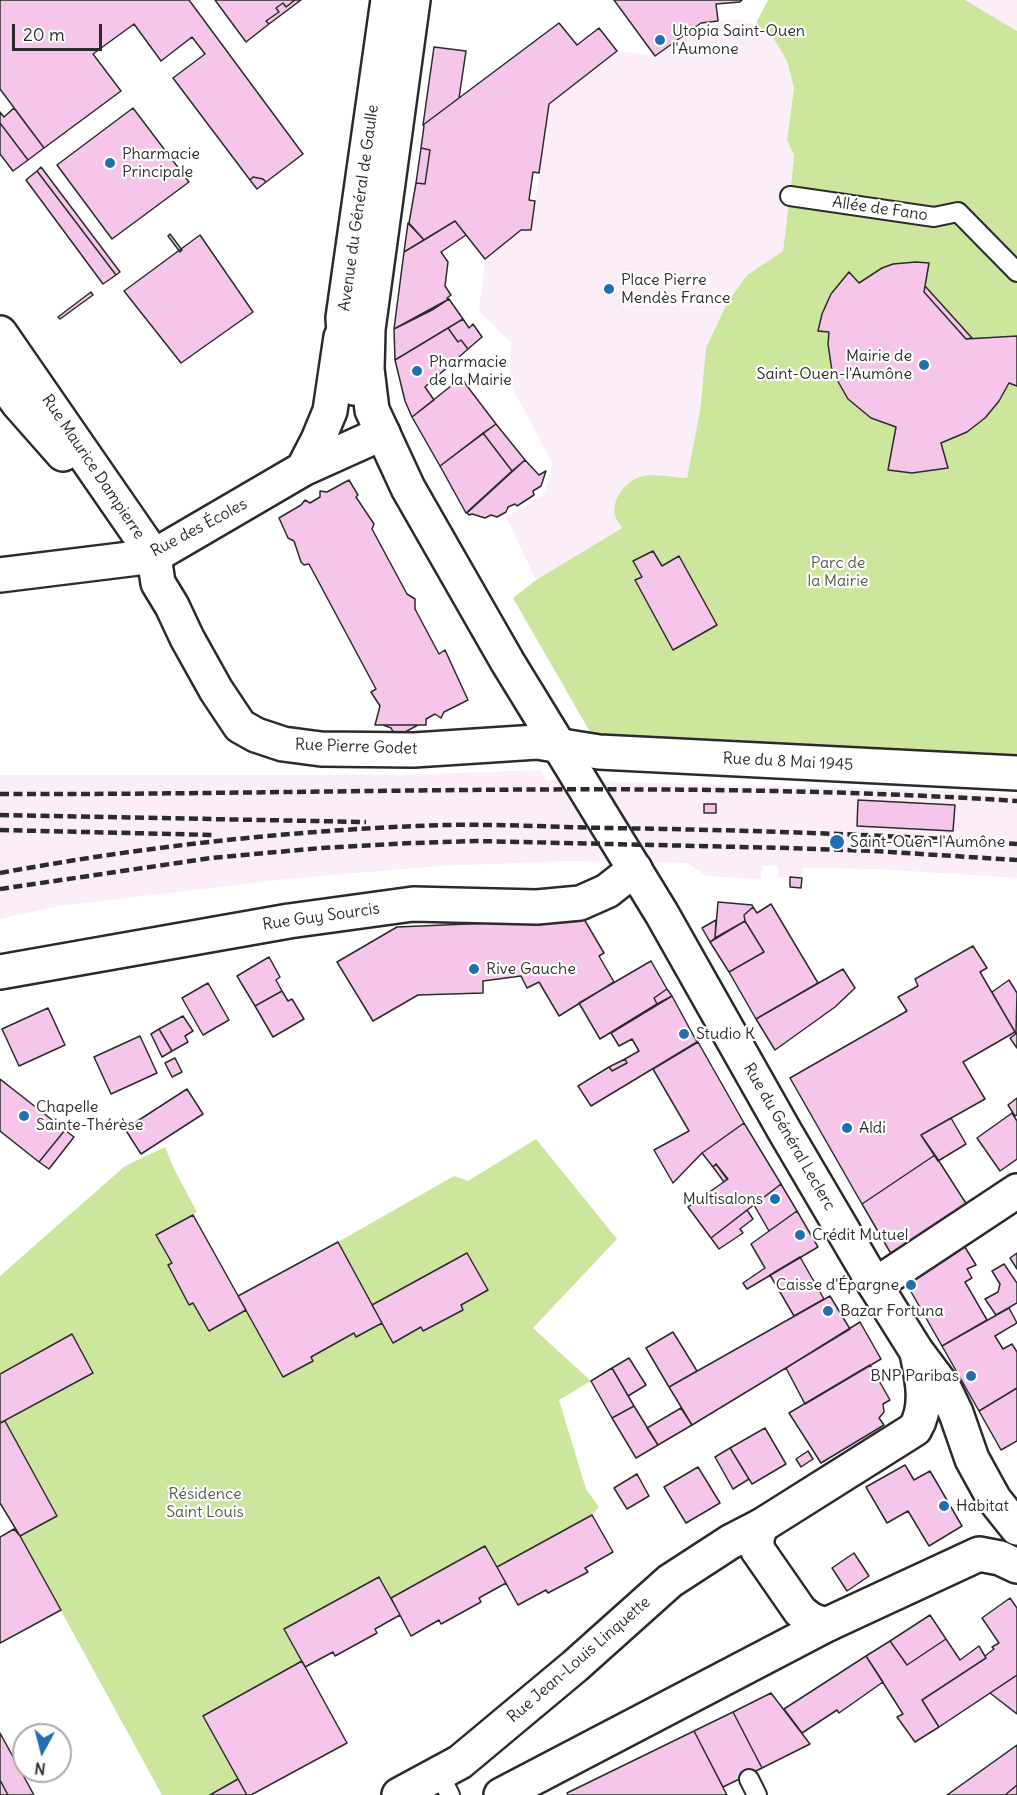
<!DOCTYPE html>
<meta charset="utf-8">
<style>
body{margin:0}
#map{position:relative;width:1017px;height:1795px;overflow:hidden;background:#fff;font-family:Delius,sans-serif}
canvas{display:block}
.north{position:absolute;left:12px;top:1723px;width:60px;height:60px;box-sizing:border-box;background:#fff;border:2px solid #aaa;border-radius:50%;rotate:187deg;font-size:16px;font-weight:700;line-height:24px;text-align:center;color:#2b2b2b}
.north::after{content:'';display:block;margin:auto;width:21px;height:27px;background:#1f6fb2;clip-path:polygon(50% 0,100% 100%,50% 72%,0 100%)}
.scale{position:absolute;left:12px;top:24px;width:90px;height:27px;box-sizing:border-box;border:3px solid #2b2b2b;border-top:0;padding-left:8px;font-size:18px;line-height:21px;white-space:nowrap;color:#2b2b2b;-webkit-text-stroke:4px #fff;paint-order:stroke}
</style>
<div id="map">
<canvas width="1017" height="1795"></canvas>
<div class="north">N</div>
<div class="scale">20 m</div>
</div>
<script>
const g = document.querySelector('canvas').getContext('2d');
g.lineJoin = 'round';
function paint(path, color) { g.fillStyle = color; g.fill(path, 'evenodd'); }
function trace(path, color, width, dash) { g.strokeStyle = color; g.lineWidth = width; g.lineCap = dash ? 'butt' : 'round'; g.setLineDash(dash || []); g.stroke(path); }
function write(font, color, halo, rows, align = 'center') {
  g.font = font + ' Delius,sans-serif'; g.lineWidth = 4.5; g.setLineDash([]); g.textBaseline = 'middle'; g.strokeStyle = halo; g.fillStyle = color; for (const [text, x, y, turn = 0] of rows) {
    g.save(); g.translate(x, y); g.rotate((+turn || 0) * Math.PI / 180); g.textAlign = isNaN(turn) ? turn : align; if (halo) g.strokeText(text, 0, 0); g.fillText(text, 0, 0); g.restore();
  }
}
paint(new Path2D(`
 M965,0H1017V31Z
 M738,19L755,25L771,34L787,61L794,88L787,140L794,155L792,176L783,251L747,275L727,303L701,387L700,411L687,478L643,476L615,516L623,528L536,580L506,517L544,495L553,464L509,382L511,343L479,311L485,259L521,230H531L549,104L617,51L655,56L701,23Z
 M542,770L546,780L924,790L1017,795V878L876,869L803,868L801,888L790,887V877H778V866H762L761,879L706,876L687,863L569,861L439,866L287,879L59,906L0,919V775H397Z`), '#fceef8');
paint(new Path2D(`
 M768,0H965L1017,31V760L594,739L513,598L536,580L622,528C620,524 616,520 615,516C611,499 627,479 643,476C655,473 675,478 687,478L700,411L706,348L727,303L747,275L783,251L792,176L794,155L787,140L794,88L787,61L771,34L755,25Z
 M536,1139L617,1239L533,1328L591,1381L559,1400L586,1489L599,1507L592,1515L497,1567L485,1546L391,1598L379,1577L302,1661L203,1716L238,1779L210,1795H162L20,1536L57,1516L5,1421L93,1372L72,1335L0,1374V1276L125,1166L165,1147L175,1171L197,1212L156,1235L172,1263L168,1266L189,1305L193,1303L209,1331L246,1310L283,1377L313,1361L311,1357L354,1333L382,1323L394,1343L421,1327L424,1331L463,1310L461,1305L488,1291L467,1253L372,1305L338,1242L454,1176L468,1181Z`), '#cce79d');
const building = new Path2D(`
 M0,0H189L303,154L266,182L263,179L253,177L250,180L173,78L205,54L192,37L161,61L134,24L93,54L121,91L44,148L0,89Z
 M215,0H295L286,7L283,3L276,8L279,12L266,21L269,24L246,42Z
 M295,0H301L269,24L266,21L279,12L276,8L283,3L286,7Z
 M614,0H742L740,2L716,4L718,21L701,23L655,56Z
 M559,23L577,45L599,28L617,51L549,104L539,173L533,172L529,200L535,201L531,230H521L485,259L455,221L424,240L409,223L416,183L425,184L430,150L421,148L424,126L423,125Z
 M434,47L466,51L459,98L423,125Z
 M14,108L44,148L28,160L0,123V112L4,117Z
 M133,108L189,182L112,239L57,165Z
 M0,123L28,160L13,171L0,154Z
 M421,148L430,150L425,184L416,183Z
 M41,167L120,272L116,275L37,171Z
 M37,171L116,275L103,284L26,180Z
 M253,177L263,179L266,182L257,189L250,180Z
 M455,221L466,235L441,252L448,262L445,286L451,295L447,298L449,299L434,309L394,329L404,252Z
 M408,223L424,240L404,252Z
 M170,234L182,250L180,252L168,236Z
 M200,235L253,312L181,363L124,291Z
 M916,262L929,263L924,292L966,339L1017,336V386L1009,383L999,401L985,418L967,432L941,443L948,468L912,473L888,470L896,427L871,418L848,399L832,371L828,344L829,332L818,331L822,314L831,294L849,272L859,283L882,268L893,264Z
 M925,286L972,338L966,339L924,292Z
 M91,292L93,295L60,319L58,317Z
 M449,299L463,319L395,360L394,329Z
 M463,319L469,328L473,324L482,337L468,349L461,340L458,342L448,328Z
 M448,328L458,342L461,340L468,349L425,387L434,400L412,417L405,401L395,360Z
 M461,378L496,424L440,466L412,417Z
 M496,424L525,460L512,471L483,433Z
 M483,433L512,471L466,513L440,466Z
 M525,460L539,475L546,471L541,486L533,491L534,495L517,506L515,504L508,507L506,512L497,517L491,515L485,518L472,514L469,515L467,513Z
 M349,480L358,495L356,497L374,524L372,529L407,594L415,599V609L439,654L445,650L468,700L444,712L441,718L435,714L426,719V725H375L380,706L371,692L376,689L309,564L304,565L301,562L294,541L288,538L279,518L301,505L305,500L310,503L320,497V491L327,492Z
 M653,551L662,566L679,556L717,625L673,650L635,580L642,577L633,561Z
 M383,725H418L396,737L391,728Z
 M858,800L955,805L953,831L857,826Z
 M704,804H716V813H704Z
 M790,877L802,878L801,888L790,887Z
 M718,902L752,905L753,907L744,915L745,921L715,938Z
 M771,904L818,983L756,1019L729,972L764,952L745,921L744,915L753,907L757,913Z
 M584,919L604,953L599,956L614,982L559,1016L539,982L527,988L521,976L483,981V993L418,995L373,1021L337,962L397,927Z
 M716,920L715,938L710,942L702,928Z
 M745,921L764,952L729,972L710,942Z
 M973,946L987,968L980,972L1015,1032L963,1062L985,1099L921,1135L935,1155L862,1204L790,1078L907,1011L898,997L918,986L915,979Z
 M269,957L280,977L276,980L282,991L255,1006L237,976Z
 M651,961L667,989L654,998L657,1004L600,1039L579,1003Z
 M843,969L855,988L835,1007L775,1050L756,1019Z
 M1009,980L1017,993L1016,1034L992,992Z
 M208,983L229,1020L203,1035L182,998Z
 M667,989L672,996L657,1004L654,998Z
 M282,991L288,1001L292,999L304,1019L273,1037L255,1006Z
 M672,996L697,1042L591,1106L578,1086L609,1067L612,1071L627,1063L625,1059L639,1051L632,1039L619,1046L611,1033Z
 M48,1008L65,1045L19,1066L2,1029Z
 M183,1016L193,1031L185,1036L188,1042L172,1051L159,1029Z
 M159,1029L172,1051L162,1057L151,1034Z
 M1017,1033V1048L1010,1038Z
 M140,1036L157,1073L111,1094L94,1057Z
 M698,1042L744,1123L702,1153L673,1183L654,1150L689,1131L653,1069Z
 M175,1058L182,1072L172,1077L165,1063Z
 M625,1059L627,1063L612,1071L609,1067Z
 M0,1079L65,1130L39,1162L0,1131Z
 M187,1089L203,1114L141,1154L125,1129Z
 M1017,1098V1115L1015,1116L1008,1105Z
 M1012,1113L1017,1121V1159L1000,1171L977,1138Z
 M951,1118L966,1144L938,1161L921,1135Z
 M744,1123L781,1184L711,1238L688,1207L728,1179L716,1164L713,1167L702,1153Z
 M65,1130L74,1137L49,1169L39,1162Z
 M935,1155L969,1208L901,1254L890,1252L862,1204Z
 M716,1164L727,1179L724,1182L713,1167Z
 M781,1184L797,1211L769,1231L754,1205Z
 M747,1210L753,1219L740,1229L743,1233L719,1249L711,1238Z
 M797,1211L818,1247L747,1289L743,1283L765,1268L751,1244Z
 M193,1215L246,1310L209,1331L193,1303L189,1305L168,1265L172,1263L156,1235Z
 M338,1242L382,1323L356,1337L354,1333L311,1357L313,1361L283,1377L238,1296Z
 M963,1244L976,1265L967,1269L972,1278L965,1282L987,1320L942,1346L910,1290L913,1278Z
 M467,1253L488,1290L461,1305L463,1310L423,1331L421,1327L393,1343L372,1305Z
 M1017,1253V1269L1010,1258Z
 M800,1257L824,1299L794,1316L770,1275Z
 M1004,1264L1017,1283V1303L996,1315L985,1299L998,1292L1000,1284L992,1271Z
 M830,1296L850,1329L692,1425L669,1387Z
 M1009,1308L1017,1323L995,1336L1003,1349L1012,1344L1017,1352V1388L979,1411L942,1346Z
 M860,1322L881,1359L805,1404L786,1368Z
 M673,1332L697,1371L669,1387L646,1348Z
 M72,1334L93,1373L0,1423V1374Z
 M629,1358L646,1385L628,1396L612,1368Z
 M870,1365L890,1400L883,1404L884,1412L879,1418L884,1425L821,1463L789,1413Z
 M612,1368L634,1406L612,1418L591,1381Z
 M1017,1388V1441L1001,1450L979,1411Z
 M634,1406L658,1445L636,1458L612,1418Z
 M681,1408L692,1425L658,1445L647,1428Z
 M5,1421L57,1516L20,1536L0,1503V1423Z
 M765,1428L786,1464L752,1484L730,1448Z
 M730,1448L749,1479L733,1489L715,1457Z
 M808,1451L813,1459L801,1467L796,1459Z
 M905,1465L914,1480L930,1471L962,1526L929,1546L908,1511L887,1523L866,1487Z
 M698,1467L720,1503L686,1523L664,1487Z
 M637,1474L649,1496L627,1509L614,1488Z
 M592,1515L613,1552L585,1568L588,1572L548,1593L546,1590L518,1605L497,1567Z
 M14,1529L20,1536L61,1610L0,1643V1537Z
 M485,1546L506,1583L479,1598L481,1602L441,1624L439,1620L411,1636L391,1598Z
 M854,1553L869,1576L847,1591L832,1568Z
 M379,1577L400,1615L375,1629L377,1633L335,1656L333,1652L305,1667L284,1629Z
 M1010,1598L1017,1608V1675L939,1727L922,1700L986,1658L985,1656L994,1649L992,1647L999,1643L982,1618Z
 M930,1615L946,1639L907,1665L890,1641Z
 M946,1639L960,1660L979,1646L986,1658L922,1700L939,1727L915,1742L897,1717L903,1714L866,1656L890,1641L907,1665Z
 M866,1656L883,1682L839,1713L837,1710L802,1733L784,1709Z
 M302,1661L347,1743L251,1795H247L203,1716Z
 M1017,1675V1714L990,1693Z
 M771,1693L810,1744L762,1768L733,1712Z
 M733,1712L762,1768L723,1787L694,1731Z
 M694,1731L727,1795H568L567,1793Z
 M0,1733L34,1795H8L0,1780Z
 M1017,1745V1785L1005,1795H947Z
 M238,1779L247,1795H210Z
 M0,1780L8,1795H0Z
 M1017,1785V1795H1005Z`);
paint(building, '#f5c6e9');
trace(building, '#2b2b2b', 1.5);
const lane = new Path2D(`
 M790,196L934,217L958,212L1017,272
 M439,1774L450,1795
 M749,1779L757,1795`);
const street = new Path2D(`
 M0,575L154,556L158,583L172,606L187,638L216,690L240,726L256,735L283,744L321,749L414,750L537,742L599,752L1017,773
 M0,972L289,921L413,904L537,907L580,903L607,891L635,869
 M875,1285L1017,1191
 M399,1795L460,1762L575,1666L670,1581L730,1542L761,1526
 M501,1795L828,1624`);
const secondary = new Path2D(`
 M0,333L154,556
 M0,378L18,403L63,454
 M303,469L318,440L330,411L341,337
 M154,556L303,469L383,433`);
const primary = new Path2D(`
 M413,0L368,329L367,369L372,410L408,488L507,661L662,914L784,1130L875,1285L917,1352L944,1388L956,1413L972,1459L994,1499L1017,1528
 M354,388L346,361L343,318L388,0
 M917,1353C922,1377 929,1406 915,1429L761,1526L757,1538V1549L800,1611C809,1619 816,1624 828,1624L979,1554L1000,1558L1017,1566`);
trace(lane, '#2b2b2b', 22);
trace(street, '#2b2b2b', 38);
trace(secondary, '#2b2b2b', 38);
trace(primary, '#2b2b2b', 38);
trace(lane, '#fff', 18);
trace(street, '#fff', 33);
trace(secondary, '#fff', 33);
trace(primary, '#fff', 33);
trace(new Path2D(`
 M0,794C339,795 678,779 1017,801
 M0,815L366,822
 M0,830L214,835
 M0,873C146,846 294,830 443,825C498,824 553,827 607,828C744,830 881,834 1017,844
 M0,889L211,858L321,848L413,843L476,841L787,848L874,851L1017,860`), '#2b2b2b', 4.5, [9, 4.5]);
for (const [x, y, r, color] of [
 [660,40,6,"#1f6fb2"],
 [110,163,6,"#1f6fb2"],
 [609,289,6,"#1f6fb2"],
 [924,365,6,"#1f6fb2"],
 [417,371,6,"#1f6fb2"],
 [837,842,8,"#1f6fb2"],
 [474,969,6,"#1f6fb2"],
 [684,1034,6,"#1f6fb2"],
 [24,1116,6,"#1f6fb2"],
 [847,1128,6,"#1f6fb2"],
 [775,1199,6,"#1f6fb2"],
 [800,1235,6,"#1f6fb2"],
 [911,1285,6,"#1f6fb2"],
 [828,1311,6,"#1f6fb2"],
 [971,1376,6,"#1f6fb2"],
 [944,1506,6,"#1f6fb2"]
]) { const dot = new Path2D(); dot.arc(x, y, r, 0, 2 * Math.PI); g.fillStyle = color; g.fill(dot); trace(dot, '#fff', 2); }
write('16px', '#2b2b2b', '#fff', [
 ["Utopia Saint-Ouen",672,31],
 ["l'Aumone",672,49],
 ["Pharmacie",122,154],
 ["Principale",122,172],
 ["Place Pierre",621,280],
 ["Mendès France",621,298],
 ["Mairie de",912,356,"right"],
 ["Saint-Ouen-l'Aumône",912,374,"right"],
 ["Pharmacie",429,362],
 ["de la Mairie",429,380],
 ["Saint-Ouen-l'Aumône",850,842],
 ["Rive Gauche",486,969],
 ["Studio K",696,1034],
 ["Chapelle",36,1107],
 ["Sainte-Thérèse",36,1125],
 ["Aldi",859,1128],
 ["Multisalons",763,1199,"right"],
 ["Crédit Mutuel",812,1235],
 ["Caisse d'Épargne",899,1285,"right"],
 ["Bazar Fortuna",840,1311],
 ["BNP Paribas",959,1376,"right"],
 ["Habitat",956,1506]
], 'left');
write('16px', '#2b2b2b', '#fff', [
 ["Avenue du Général de Gaulle",359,208,-82],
 ["Allée de Fano",880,209,8],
 ["Rue Maurice Dampierre",93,467,56],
 ["Rue des Écoles",199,528,-28],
 ["Rue Pierre Godet",356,747,2],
 ["Rue du 8 Mai 1945",788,762,3],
 ["Rue Guy Sourcis",321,917,-8],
 ["Rue du Général Leclerc",789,1137,60],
 ["Rue Jean-Louis Linquette",579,1660,-41]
]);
write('16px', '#535a48', '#fff', [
 ["Parc de",838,563],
 ["la Mairie",838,581],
 ["Résidence",205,1494],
 ["Saint Louis",205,1512]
]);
</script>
